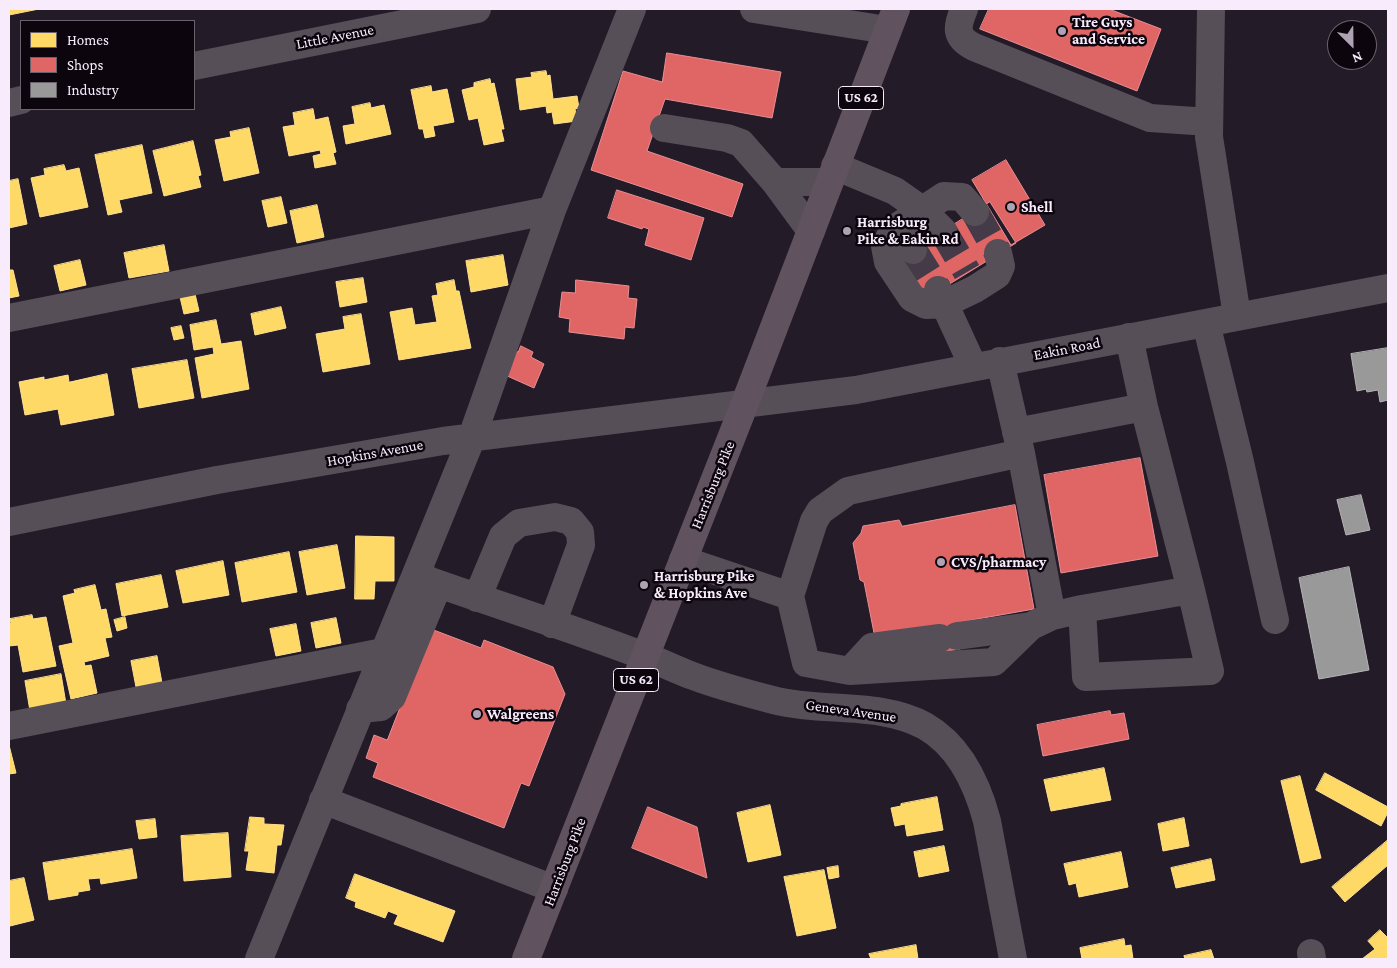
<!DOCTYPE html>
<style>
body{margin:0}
#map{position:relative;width:1397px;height:968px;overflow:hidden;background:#241b28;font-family:"Crimson Pro",serif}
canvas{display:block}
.frame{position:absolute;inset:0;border:10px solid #f8ecfc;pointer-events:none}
.legend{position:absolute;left:20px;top:20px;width:175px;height:90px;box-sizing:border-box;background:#0c050e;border:1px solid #6a616d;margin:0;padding:6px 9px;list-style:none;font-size:15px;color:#f8ecfc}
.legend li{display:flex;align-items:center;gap:10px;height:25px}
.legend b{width:25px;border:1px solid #6a616d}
.north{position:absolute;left:1327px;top:20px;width:50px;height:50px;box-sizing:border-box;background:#0c050e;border:1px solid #6a616d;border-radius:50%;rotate:157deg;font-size:14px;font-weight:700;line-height:20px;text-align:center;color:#f8ecfc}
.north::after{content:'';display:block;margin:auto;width:18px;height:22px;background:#aea3b2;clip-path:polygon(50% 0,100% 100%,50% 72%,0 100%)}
</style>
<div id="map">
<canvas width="1397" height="968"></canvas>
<div class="frame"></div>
<ul class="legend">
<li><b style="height:14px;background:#ffd966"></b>Homes</li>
<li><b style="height:14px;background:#e06666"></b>Shops</li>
<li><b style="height:14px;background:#999"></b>Industry</li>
</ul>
<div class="north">N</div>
</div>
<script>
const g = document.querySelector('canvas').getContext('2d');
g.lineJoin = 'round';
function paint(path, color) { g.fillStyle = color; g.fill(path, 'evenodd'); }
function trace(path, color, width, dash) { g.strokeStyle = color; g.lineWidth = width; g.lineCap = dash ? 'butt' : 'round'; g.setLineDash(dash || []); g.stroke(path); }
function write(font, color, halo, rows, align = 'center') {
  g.font = font + ' "Crimson Pro",serif'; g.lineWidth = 5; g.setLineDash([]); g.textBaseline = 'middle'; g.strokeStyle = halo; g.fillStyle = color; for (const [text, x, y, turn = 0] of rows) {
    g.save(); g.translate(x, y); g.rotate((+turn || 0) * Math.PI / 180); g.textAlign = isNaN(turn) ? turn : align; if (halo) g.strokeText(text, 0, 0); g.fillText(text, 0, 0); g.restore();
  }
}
const homes = new Path2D(`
 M9,9H39L9,15Z
 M546,71L547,76L550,75L553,99L577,96L579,108L575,109L577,121L554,124L552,112L547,113L546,106L520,110L516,79L532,77L531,73Z
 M490,79L491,84L494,83L504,129H501L504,141L484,145L478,118L469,120L462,90L474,87V83Z
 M431,86L432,92L447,89L454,122L433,126L435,136L425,138L423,129H419L411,90Z
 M370,103L371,108L384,105L391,134L346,144L343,126L355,124L352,107Z
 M313,109L315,120L328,117L336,152L333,153L336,164L315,168L313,156L321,154L320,150L289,156L283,127L295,125L293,113Z
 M249,128L259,173L224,181L215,140L231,137L230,132Z
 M193,141L201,175L198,176L201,187L164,196L153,151Z
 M142,145L152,193L119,200L122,212L108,215L95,155Z
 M64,165L66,171L79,168L88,207L40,217L31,178L45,175L44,169Z
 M18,179L27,224L9,228V181Z
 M281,197L287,223L268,227L262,201Z
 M317,205L324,237L297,243L290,211Z
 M164,245L169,271L129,278L124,253Z
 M503,255L508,285L471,292L466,261Z
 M80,260L86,285L60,291L54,266Z
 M9,270H13L19,296L9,298Z
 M363,278L367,302L340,307L336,282Z
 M454,280L456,291H459L471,348L399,360L390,312L412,308L415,325L437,322L432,296L438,295L436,284Z
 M195,294L199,311L184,314L180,297Z
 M281,307L286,328L255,335L251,314Z
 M361,314L370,364L323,372L316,334L345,329L343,317Z
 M216,320L221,344L241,341L249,389L202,398L195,358L214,354L213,347L194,350L190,325Z
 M181,326L184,338L174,340L171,328Z
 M187,360L194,398L139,408L132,369Z
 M107,374L114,415L61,425L58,409L25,415L19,382L44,377V380L68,375L69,382Z
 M356,536L394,537V581H375L374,599H355Z
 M337,545L345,588L307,595L299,552Z
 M289,552L297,592L242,602L235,563Z
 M223,561L229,595L183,603L176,571Z
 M161,575L168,607L122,616L116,584Z
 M95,585L101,610L106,609L112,637L105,638L109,656L84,662L85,666L91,665L97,693L71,699L59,646L73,643L63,596L75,593L74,590Z
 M32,615L33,619L46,617L56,666L23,672L18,645L9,646V624L11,623L10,619Z
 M125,617L127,628L117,631L114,620Z
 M336,618L341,643L316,648L311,623Z
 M296,624L301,651L276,656L270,629Z
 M157,656L162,683L136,687L131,661Z
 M61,674L66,704L30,711L25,681Z
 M9,745L16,773L9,774Z
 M1104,768L1111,800L1051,811L1044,780Z
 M1325,773L1388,807V812L1381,826L1316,790Z
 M1300,776L1321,858L1301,863L1281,781Z
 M937,797L943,830L907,836L905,824L895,826L891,808L901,806V804Z
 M770,805L781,855L748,862L737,813Z
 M250,817L264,818V824L284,825L281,845H277L274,873L246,870L249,851H245Z
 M1184,818L1189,846L1163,851L1158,824Z
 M155,819L157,837L139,839L136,821Z
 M228,833L231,877L184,881L181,836Z
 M1388,840V865L1345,902L1332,887Z
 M944,846L949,871L919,877L914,852Z
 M132,849L137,878L101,884L100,878L88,879L90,890L78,892V895L49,900L43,863Z
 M1121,852L1128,887L1079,897L1076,883L1069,885L1064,864Z
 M1211,859L1215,880L1176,888L1171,868Z
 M838,866L839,877L829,879L827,868Z
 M824,870L836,928L797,936L784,877Z
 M355,874L455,911L443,942L394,924L398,915L388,911L385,918L355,907L356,902L346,898Z
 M24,878L34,920L10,926L9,881Z
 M1380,930L1388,938V958L1386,959H1362L1375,949L1368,941Z
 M1124,939L1125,946L1131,945L1133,959H1082L1080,948Z
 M916,945L918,959H871L869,954Z
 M1211,950L1214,959H1185L1184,956Z`);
paint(homes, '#ffd966');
trace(homes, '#fddf93', 1);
const shops = new Path2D(`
 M989,9H1109L1161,29L1137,91L980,29Z
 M667,53L781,72L772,118L665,99L647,151L743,184L732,217L591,170L623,71L662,82Z
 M1006,160L1045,225L1011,245L972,180Z
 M617,190L704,218L691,260L645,245L649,229L643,227L642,229L608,218Z
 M990,202L1016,243L922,301L897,260Z
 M576,280L629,286L628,298L637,299L634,328L625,327L624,339L569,332L570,319L559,317L562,292L575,293Z
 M521,346L533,352L531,357L544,364L534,388L505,375L515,351L518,352Z
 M1140,458L1158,556L1061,573L1044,475Z
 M1015,505L1034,609L955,623L960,649L942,652L875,638L864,582L860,580L853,543L861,533L863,526L899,520L902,526Z
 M431,629L481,648L484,640L553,667L565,694L529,786L521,783L504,828L373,777L378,763L366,758L374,735L387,740Z
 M1110,711L1111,715L1124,713L1129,739L1043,756L1037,725Z
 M648,807L697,827L707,878L632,848Z`);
paint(shops, '#e06666');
trace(shops, '#e78e93', 1);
const industry = new Path2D(`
 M1388,348V400L1380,402L1378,390L1367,392L1366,389L1357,391L1351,354Z
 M1361,495L1370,530L1346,535L1337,500Z
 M1349,567L1369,670L1319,679L1299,578Z`);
paint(industry, '#999');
trace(industry, '#b6b2b7', 1);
trace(new Path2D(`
 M975,212L998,253
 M943,231L967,272
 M913,250L938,290`), '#443a48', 28, [28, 14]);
trace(new Path2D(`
 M754,9L887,30
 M964,9C957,26 954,37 974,47L1150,118L1209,122
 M1211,9L1209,137L1237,316
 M194,66L477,9
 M9,103L21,100
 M664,128L727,138L741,143L775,182L811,231
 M835,166L895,191L922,210L943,231
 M775,182H829
 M975,212L962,197L944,196L894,229L885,246L888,262L912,298L926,305L944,304L975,289L997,275L1001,266L998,253
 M900,225L913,250
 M938,290L973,366
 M9,318L552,210
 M1206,323L1240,462L1275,620
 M1016,432L1144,407
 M1021,453L1052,616
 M9,522L217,480L443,441L856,390L1388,288
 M683,560L790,596L806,663L850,671L994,662L1031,626L1052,616L1082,609L1191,590L1144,407L1129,337
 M430,581C501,606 574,629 644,656C661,662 677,670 693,676C719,686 746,693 773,700C822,713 879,701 925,726C960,746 977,783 987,821L1013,959
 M790,596L814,521L820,511L848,491L1021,453L1000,361
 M477,598L503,536L519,523L555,517L571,521L580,532L581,545L552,624
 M1082,609L1086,677L1210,671L1191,590
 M957,636L1031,626
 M850,671L872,647L940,638
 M360,709L381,707L392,697L434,595L430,581L417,573
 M9,726L383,652
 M323,800L554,889
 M1311,953L1312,959
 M259,959L472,437L552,210L632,9`), '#564f58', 28);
trace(new Path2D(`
 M526,959L745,403L896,9`), '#60525f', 28);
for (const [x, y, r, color] of [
 [1062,31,5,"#aea3b2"],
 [1011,207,5,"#aea3b2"],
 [847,231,5,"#aea3b2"],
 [941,562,5,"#aea3b2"],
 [644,585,5,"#aea3b2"],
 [477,714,5,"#aea3b2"]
]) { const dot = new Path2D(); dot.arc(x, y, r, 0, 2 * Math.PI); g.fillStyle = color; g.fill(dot); trace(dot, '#0c050e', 2); }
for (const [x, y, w] of [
 [861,98,45],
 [636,680,45]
]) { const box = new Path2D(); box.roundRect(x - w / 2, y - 11.5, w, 23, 4); g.fillStyle = '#0c050e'; g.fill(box); trace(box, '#f8ecfc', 1); }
write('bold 14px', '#f8ecfc', null, [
 ["US 62",861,98],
 ["US 62",636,680]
]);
write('bold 15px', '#f8ecfc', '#0c050e', [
 ["Tire Guys",1072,22],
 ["and Service",1072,39],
 ["Shell",1021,207],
 ["Harrisburg",857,222],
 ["Pike & Eakin Rd",857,239],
 ["CVS/pharmacy",951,562],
 ["Harrisburg Pike",654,576],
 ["& Hopkins Ave",654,593],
 ["Walgreens",487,714]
], 'left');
write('15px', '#f8ecfc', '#0c050e', [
 ["Little Avenue",335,37,-11],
 ["Eakin Road",1067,349,-11],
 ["Hopkins Avenue",375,453,-10],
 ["Harrisburg Pike",713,485,-68],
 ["Geneva Avenue",851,711,8],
 ["Harrisburg Pike",565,862,-69]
]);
</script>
